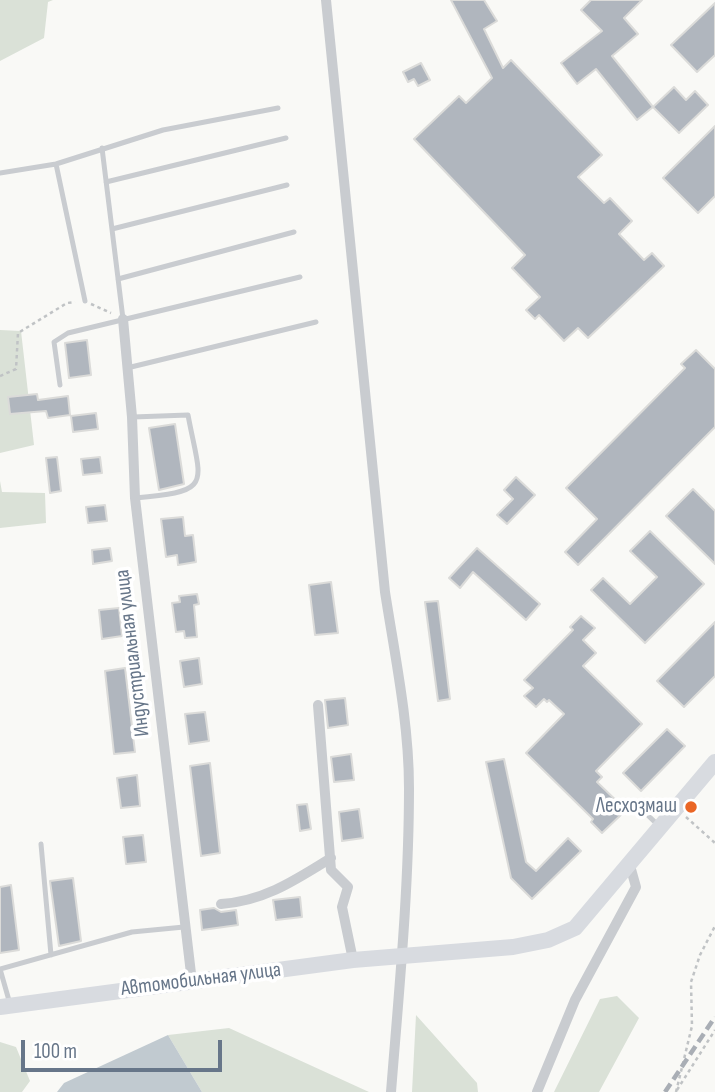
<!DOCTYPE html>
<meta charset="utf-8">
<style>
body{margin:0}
#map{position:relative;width:715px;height:1092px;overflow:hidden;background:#f9f9f6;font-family:"Sofia Sans Condensed",sans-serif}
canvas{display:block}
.scale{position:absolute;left:21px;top:1040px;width:201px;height:32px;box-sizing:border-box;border:4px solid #677689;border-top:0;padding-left:9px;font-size:21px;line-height:24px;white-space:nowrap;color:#677689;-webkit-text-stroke:5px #fff;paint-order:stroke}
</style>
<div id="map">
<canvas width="715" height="1092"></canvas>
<div class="scale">100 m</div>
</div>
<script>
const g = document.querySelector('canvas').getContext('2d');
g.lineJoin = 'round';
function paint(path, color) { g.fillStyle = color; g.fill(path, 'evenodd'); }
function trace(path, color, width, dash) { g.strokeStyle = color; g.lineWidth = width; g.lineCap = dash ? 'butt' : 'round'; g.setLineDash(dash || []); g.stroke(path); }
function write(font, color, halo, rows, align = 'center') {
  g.font = font + ' "Sofia Sans Condensed",sans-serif'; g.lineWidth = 7; g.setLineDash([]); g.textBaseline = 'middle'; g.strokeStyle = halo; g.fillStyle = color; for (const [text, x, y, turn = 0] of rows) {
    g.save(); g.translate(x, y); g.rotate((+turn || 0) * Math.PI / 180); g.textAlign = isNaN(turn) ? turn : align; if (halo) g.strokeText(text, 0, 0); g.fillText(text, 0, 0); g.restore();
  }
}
paint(new Path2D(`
 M0,0H53L48,2L44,38L0,61Z
 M0,330L21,331L34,445L0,453Z
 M0,481L2,492L45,493L46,523L0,528Z
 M617,996L639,1018L599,1092H554L600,999Z
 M416,1015L477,1083L478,1092H412Z
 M229,1028L369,1092H202L168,1035Z
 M0,1042L16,1047L30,1081L22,1092H0Z`), '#dae1d7');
paint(new Path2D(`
 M168,1035L202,1092H57L64,1083Z`), '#c1cad0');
const building = new Path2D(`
 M451,0H484L497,21L484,29L503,68L511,60L602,155L578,177L604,203L610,198L632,221L619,234L644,260L652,253L664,266L588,338L578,328L564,341L539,315L535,319L526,310L540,297L512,268L525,255L414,139L459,96L466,103L492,78Z
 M591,0H642L624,18L638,34L612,56L653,107L637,120L596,69L577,84L561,63L602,31L581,10Z
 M715,3V55L697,72L671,45Z
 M421,63L430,80L418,86L414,79L408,82L403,72Z
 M674,87L686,100L695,91L708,105L679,133L653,107Z
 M715,126V196L698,213L663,178Z
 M87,340L91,375L69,378L65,343Z
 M696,350L715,369V427L578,565L565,552L597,519L566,488L685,368L681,364Z
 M37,394L38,400L68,396L70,415L48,418L46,411L10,414L8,397Z
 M96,413L98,429L73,432L71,416Z
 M175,424L184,484L159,490L149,428Z
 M57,457L61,491L50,493L46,458Z
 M100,457L102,473L83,475L81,459Z
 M516,477L535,495L507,524L497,515L513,499L504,490Z
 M693,489L715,511V564L666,516Z
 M105,505L107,521L88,523L86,507Z
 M183,517L185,536L193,535L196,562L178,565L177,555L166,557L161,519Z
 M650,531L704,584L645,643L591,590L603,578L630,604L657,577L630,551Z
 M110,548L112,561L93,564L92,550Z
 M477,548L540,604L526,620L473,572L460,588L449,578Z
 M331,582L338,633L315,635L309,585Z
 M197,594L199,604L194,605L197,637L185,638L184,631L176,632L172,603L180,602L179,596Z
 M438,601L450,699L438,701L425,602Z
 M119,608L122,636L102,639L99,610Z
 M581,616L595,628L583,640L596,653L583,666L642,724L596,771L602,777L597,782L626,810L602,833L591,822L593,819L526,753L564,714L549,700L547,702L544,699L536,707L524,696L533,688L524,680L573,630L570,627Z
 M715,622V676L684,707L657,681Z
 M199,658L202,684L184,687L180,661Z
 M125,668L135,752L114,754L105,671Z
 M345,698L348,725L328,728L325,700Z
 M205,712L209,741L189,744L185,714Z
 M667,729L685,746L641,791L623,773Z
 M351,754L354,780L334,782L331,757Z
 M504,759L526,862L536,871L568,838L581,851L532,899L511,878L486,762Z
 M210,763L220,853L201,856L190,766Z
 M137,775L140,806L121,808L117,778Z
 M307,804L311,829L300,831L297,805Z
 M359,809L363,838L342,841L339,812Z
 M143,835L146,862L126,864L123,837Z
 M73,878L81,941L59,946L50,881Z
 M11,885L19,950L0,953V887Z
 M300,897L302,917L276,920L273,900Z
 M214,908L221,912L236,910L238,925L202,930L200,910Z`);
paint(building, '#b0b6be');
trace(building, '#dbdbd9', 2);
trace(new Path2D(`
 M91,304L111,313
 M0,376L16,369L18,333L67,303L75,302
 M686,817L715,843
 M677,1090L715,1030
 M676,1092L692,1026L691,982L700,955L715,926`), '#c0c3c5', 2.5, [3.5, 3.5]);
trace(new Path2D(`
 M102,148L123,319
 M56,164L85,301
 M0,173L56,164L163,130L278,108
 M106,182L286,138
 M112,229L287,185
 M118,279L294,232
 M127,368L316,322
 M60,385L54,342L68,333L300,277
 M133,417L188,415C201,485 215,491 135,498
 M634,802L659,826
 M41,844L51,955
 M0,969L132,932L184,927
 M0,969L10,1004`), '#c9ccd0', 5);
trace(new Path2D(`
 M326,0L385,592C395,656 409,723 409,788C409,889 399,991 391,1092
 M123,319L132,417L135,498L192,982
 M318,705L331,870L348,887L342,907L353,960
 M221,904C264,901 294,881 331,858
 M537,1092L575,1000L636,887L629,862`), '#c9ccd0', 10);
trace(new Path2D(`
 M0,1007L353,960L513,947L548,940L575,928L715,762`), '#d8dbe0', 16);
trace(new Path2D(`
 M665,1092L715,1017`), '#a9aeb5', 4.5, [10, 5]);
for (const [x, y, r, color] of [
 [691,807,7,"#ea6625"]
]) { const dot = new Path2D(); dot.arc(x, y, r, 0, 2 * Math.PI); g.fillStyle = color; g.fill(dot); trace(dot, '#fff', 2.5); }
write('21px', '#677689', '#fff', [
 ["Индустриальная улица",133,653,-97],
 ["Автомобильная улица",201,980,-7]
]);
write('21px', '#677689', '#fff', [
 ["Лесхозмаш",677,807]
], 'right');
</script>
